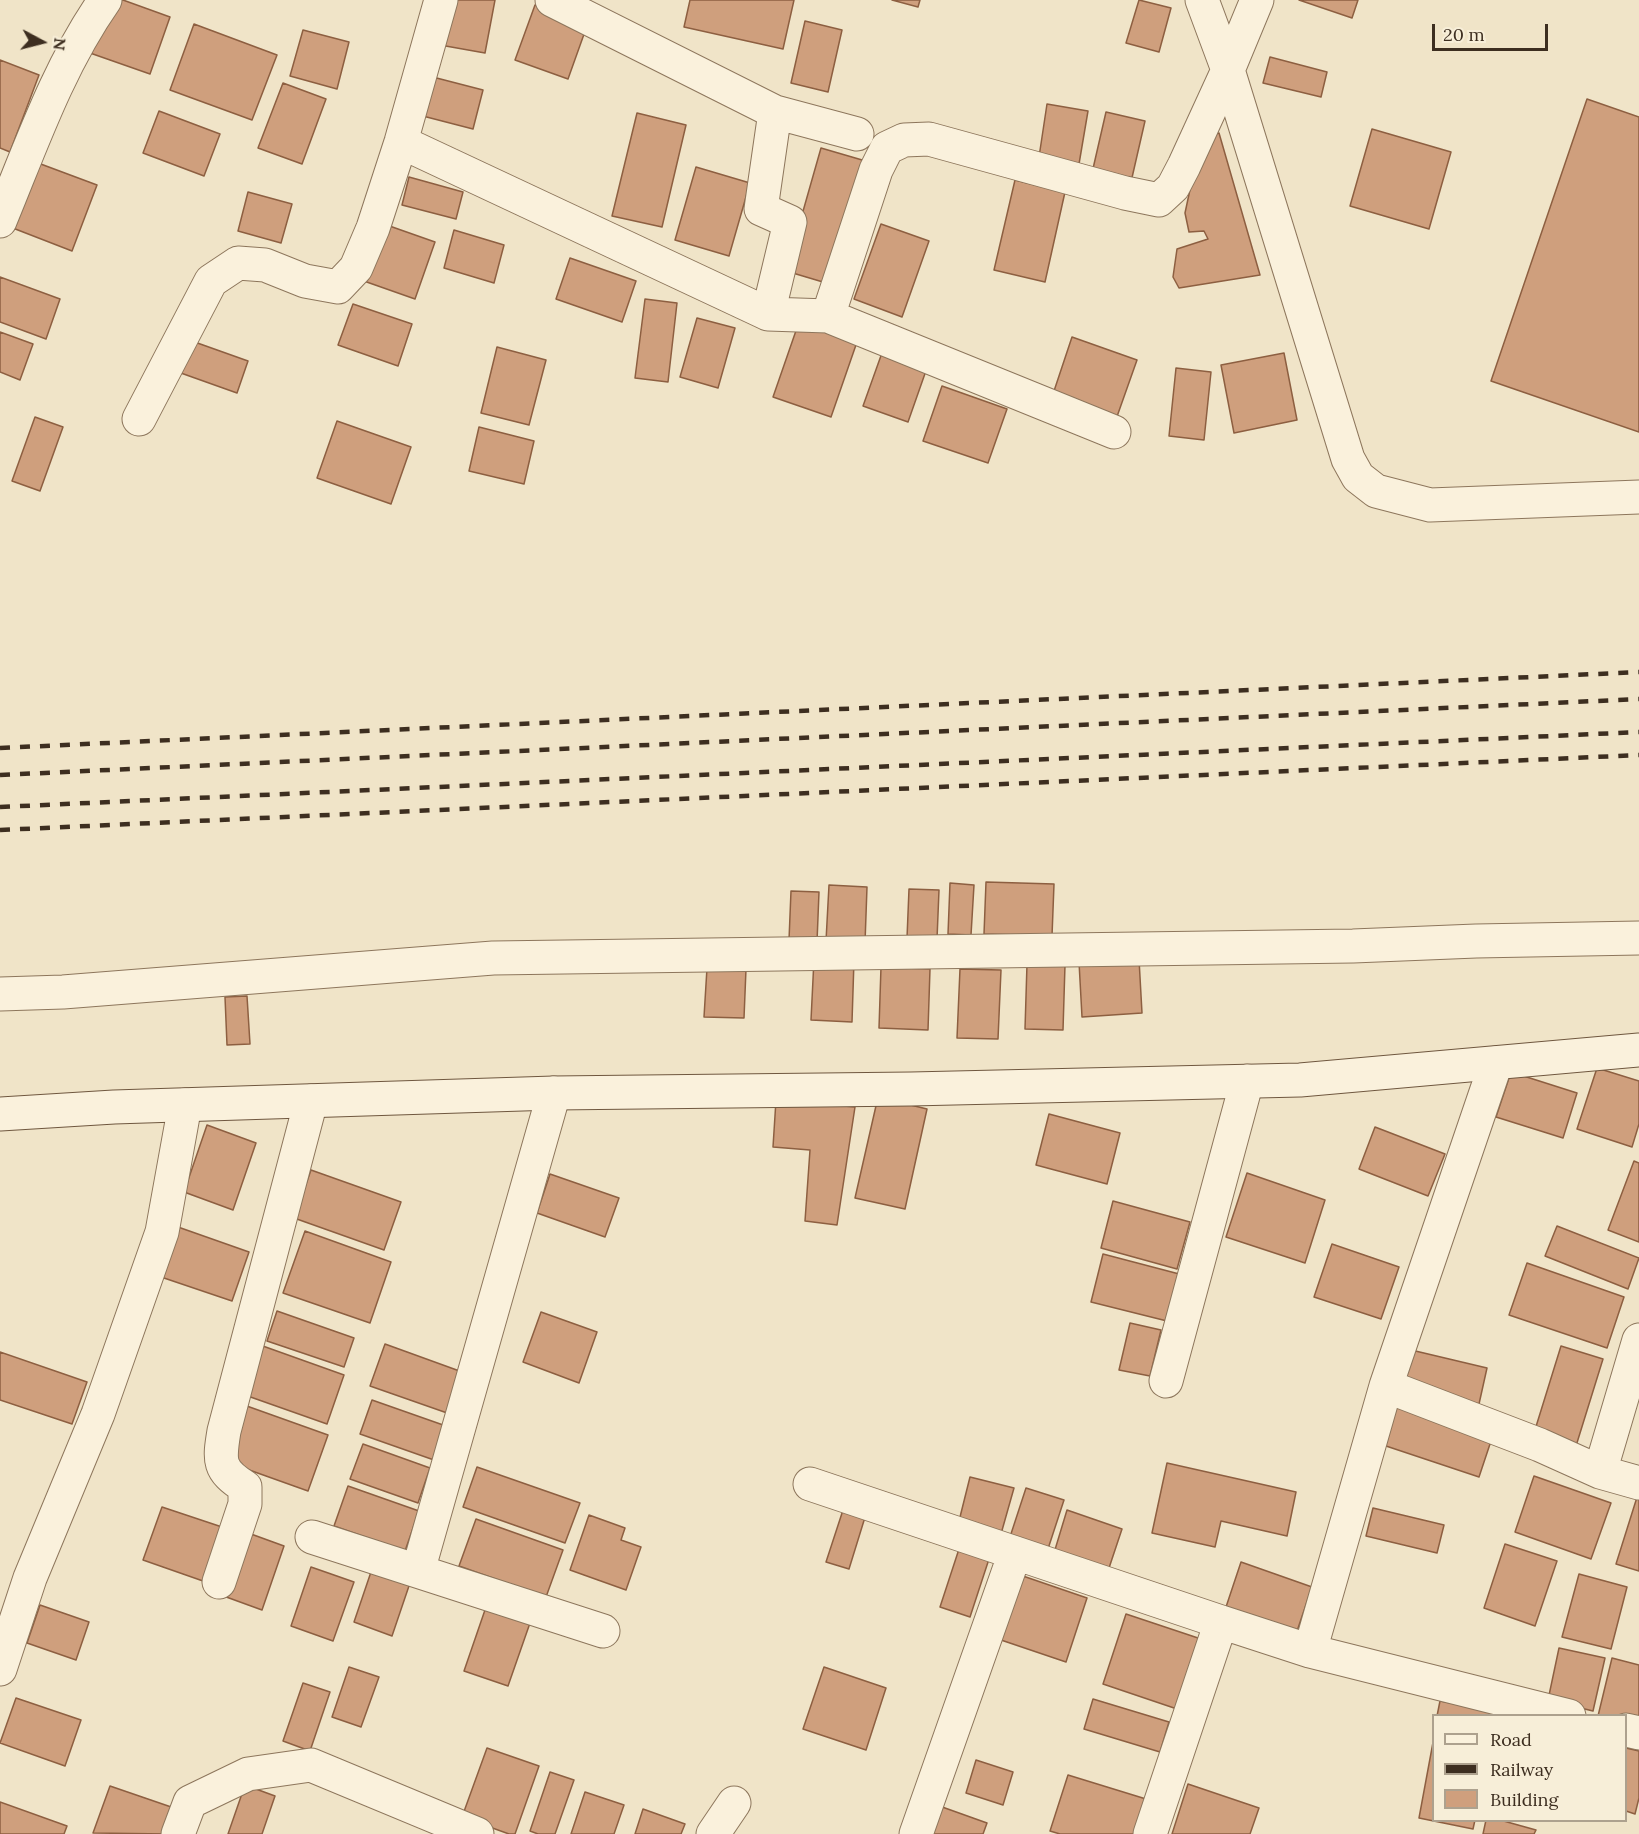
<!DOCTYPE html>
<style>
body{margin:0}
#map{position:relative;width:1639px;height:1834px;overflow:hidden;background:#f0e4c8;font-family:Lora,serif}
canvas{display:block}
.legend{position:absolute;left:1432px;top:1714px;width:195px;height:108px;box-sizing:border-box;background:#f7eed8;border:2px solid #ada18e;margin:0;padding:8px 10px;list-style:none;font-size:18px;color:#3d2e20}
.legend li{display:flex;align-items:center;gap:12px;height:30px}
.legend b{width:30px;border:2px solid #ada18e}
.north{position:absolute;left:12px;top:12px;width:60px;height:60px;-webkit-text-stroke:4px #f7eed8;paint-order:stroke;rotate:97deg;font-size:16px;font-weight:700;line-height:24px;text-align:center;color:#3d2e20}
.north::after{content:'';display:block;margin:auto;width:21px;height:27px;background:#3d2e20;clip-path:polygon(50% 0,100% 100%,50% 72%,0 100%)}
.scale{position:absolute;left:1432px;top:24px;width:116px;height:27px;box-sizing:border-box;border:3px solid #3d2e20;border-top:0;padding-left:8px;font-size:18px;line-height:21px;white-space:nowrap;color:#3d2e20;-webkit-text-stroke:4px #f7eed8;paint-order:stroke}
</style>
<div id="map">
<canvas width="1639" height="1834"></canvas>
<ul class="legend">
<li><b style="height:8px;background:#faf1dc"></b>Road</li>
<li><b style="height:8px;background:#3d2e20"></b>Railway</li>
<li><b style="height:16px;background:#cf9f7d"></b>Building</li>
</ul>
<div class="north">N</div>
<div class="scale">20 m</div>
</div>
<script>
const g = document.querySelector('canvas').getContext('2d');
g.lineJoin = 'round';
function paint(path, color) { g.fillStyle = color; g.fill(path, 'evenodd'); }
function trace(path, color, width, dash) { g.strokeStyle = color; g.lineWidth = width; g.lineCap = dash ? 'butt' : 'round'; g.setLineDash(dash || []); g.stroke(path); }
const building = new Path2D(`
 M108,0H123L170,17L150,74L90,53Z
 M449,0H495L485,53L440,45Z
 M690,0H794L783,49L684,27Z
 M892,0H920L918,7Z
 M1139,0L1171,8L1159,52L1126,43Z
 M1299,0H1358L1352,18Z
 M535,5L588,23L568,79L515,60Z
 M805,21L842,30L828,92L791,83Z
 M194,24L277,55L252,120L170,90Z
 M303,30L349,42L337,89L290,76Z
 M1270,57L1327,72L1321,97L1263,83Z
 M0,60L39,75L10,152L0,148Z
 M425,75L483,90L473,129L415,114Z
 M283,83L326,99L302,164L258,148Z
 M1587,99L1639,117V432L1491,381Z
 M1047,104L1088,111L1079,164L1039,157Z
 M159,111L220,134L204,176L143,153Z
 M1106,112L1145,121L1131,182L1092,173Z
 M637,113L686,125L662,227L612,216Z
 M1372,129L1451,152L1429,229L1350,206Z
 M1219,133L1260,275L1179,288L1173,277L1177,249L1208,239L1204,231L1189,232L1185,213L1201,138Z
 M821,148L869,162L833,285L786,271Z
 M30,160L97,185L72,251L5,225Z
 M696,167L750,183L729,256L675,240Z
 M409,177L463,192L456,219L402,205Z
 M1015,180L1065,192L1045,282L994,270Z
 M248,192L292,204L281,243L238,231Z
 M381,223L435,242L415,299L361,280Z
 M881,224L929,241L902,317L854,299Z
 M454,230L504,245L494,283L444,268Z
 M570,258L636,281L622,322L556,299Z
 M0,277L60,299L46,339L0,322Z
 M645,299L677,303L668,382L635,378Z
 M353,304L412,324L398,366L338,345Z
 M697,318L735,328L718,388L680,377Z
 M799,322L857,342L831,417L773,397Z
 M0,332L33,344L20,380L0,372Z
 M1072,337L1137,360L1114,425L1050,403Z
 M189,340L248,361L237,393L178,372Z
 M497,347L546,360L529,425L481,413Z
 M883,350L928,365L908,422L863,406Z
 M1284,353L1297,420L1234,433L1221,365Z
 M1176,368L1211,372L1204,440L1169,436Z
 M942,386L1007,409L988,463L923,441Z
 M35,417L63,427L40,491L12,481Z
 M337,421L411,447L391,504L317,478Z
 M479,427L534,441L524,484L469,471Z
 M986,882L1054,884L1052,936L984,934Z
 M950,883L974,885L971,935L948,934Z
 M829,885L867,887L865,943L826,941Z
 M909,889L939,890L937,939L907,938Z
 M791,891L819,892L817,942L789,940Z
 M814,959L854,960L852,1022L811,1020Z
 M1139,959L1142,1013L1082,1017L1079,962Z
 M1027,964L1065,965L1063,1030L1025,1029Z
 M881,967L930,969L928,1030L879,1028Z
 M707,968L746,969L744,1018L704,1017Z
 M960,969L1001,970L998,1039L957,1038Z
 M247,996L250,1044L227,1045L225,997Z
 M1597,1068L1639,1081V1124L1632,1147L1577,1129Z
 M1511,1072L1577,1093L1563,1138L1496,1117Z
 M878,1097L927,1109L905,1209L855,1198Z
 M776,1100L855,1107L837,1225L805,1221L810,1150L773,1147Z
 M1049,1114L1120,1133L1107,1184L1036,1165Z
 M207,1125L256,1143L233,1210L184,1192Z
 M1375,1127L1445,1154L1428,1196L1359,1169Z
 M1634,1161L1639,1163V1242L1608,1230Z
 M311,1170L401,1202L384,1250L294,1218Z
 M1247,1173L1325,1200L1305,1263L1226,1237Z
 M550,1174L619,1198L605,1237L537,1213Z
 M1113,1201L1190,1222L1177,1269L1101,1248Z
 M1557,1226L1639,1258L1628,1289L1545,1256Z
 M178,1227L249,1252L232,1301L161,1277Z
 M305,1231L391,1262L370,1323L283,1293Z
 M1332,1244L1399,1267L1381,1319L1314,1297Z
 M1103,1254L1183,1275L1171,1322L1091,1302Z
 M1527,1263L1624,1297L1607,1348L1509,1315Z
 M277,1311L354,1338L344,1367L267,1341Z
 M541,1312L597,1332L579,1383L523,1362Z
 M1130,1323L1161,1330L1150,1376L1119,1370Z
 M385,1344L465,1373L450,1414L370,1386Z
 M260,1345L344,1375L327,1424L242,1394Z
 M1561,1346L1603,1359L1576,1446L1534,1433Z
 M1407,1349L1487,1368L1479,1404L1399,1385Z
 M0,1352L87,1382L72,1424L0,1400Z
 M372,1400L446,1426L434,1460L360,1434Z
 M1394,1404L1492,1438L1479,1477L1380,1444Z
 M244,1405L328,1435L308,1491L224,1461Z
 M363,1444L430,1468L418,1503L350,1479Z
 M1167,1463L1296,1492L1287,1536L1221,1521L1215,1547L1152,1533Z
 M477,1467L580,1503L565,1543L463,1507Z
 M1534,1476L1611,1503L1591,1559L1515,1532Z
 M970,1477L1014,1488L999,1541L957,1529Z
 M348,1486L419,1511L405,1551L334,1526Z
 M1026,1488L1064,1500L1046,1555L1008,1543Z
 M1638,1494H1639V1571L1616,1564Z
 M162,1507L222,1527L203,1581L143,1560Z
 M844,1507L866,1514L849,1569L826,1562Z
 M1373,1508L1444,1525L1437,1553L1366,1536Z
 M1067,1510L1122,1529L1108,1571L1054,1553Z
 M589,1515L625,1528L621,1540L641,1547L626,1590L570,1570Z
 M476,1519L563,1550L546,1597L459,1566Z
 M240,1530L284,1546L262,1610L218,1594Z
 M1505,1544L1557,1561L1535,1626L1484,1608Z
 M959,1549L989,1559L970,1617L940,1607Z
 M1241,1562L1312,1587L1295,1637L1224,1613Z
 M373,1566L411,1580L392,1636L354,1622Z
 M311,1567L354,1582L333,1641L291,1626Z
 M1579,1574L1627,1587L1611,1649L1562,1637Z
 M1020,1575L1087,1598L1066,1662L998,1639Z
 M40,1605L89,1622L76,1660L27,1643Z
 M486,1607L530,1623L508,1686L464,1671Z
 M1126,1614L1201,1639L1177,1709L1103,1684Z
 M1559,1648L1605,1658L1593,1711L1548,1700Z
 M1612,1658L1639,1665V1731L1626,1716H1598Z
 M349,1667L379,1677L361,1727L332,1717Z
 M824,1667L886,1688L866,1750L803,1729Z
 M303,1683L330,1692L310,1751L283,1741Z
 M16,1698L81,1720L65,1766L0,1743Z
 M1093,1699L1169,1722L1160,1752L1084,1729Z
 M1440,1701L1495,1711L1494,1716H1437Z
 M1434,1737V1820H1475L1473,1829L1419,1818Z
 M487,1748L539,1766L515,1834H509L462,1817Z
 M1626,1748L1639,1751V1798L1635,1814L1626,1811Z
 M976,1760L1013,1772L1003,1805L966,1793Z
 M550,1772L574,1780L555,1834H538L530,1831Z
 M1068,1775L1146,1799L1135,1834H1060L1050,1831Z
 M1188,1784L1259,1808L1250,1834H1172Z
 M245,1785L275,1796L262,1834H228Z
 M110,1786L177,1809L168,1834L93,1833Z
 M585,1792L624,1805L614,1834H571Z
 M0,1802L67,1826L64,1834H0Z
 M931,1803L987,1823L983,1834H920Z
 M643,1809L685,1824L681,1834H635Z
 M1486,1820H1500L1536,1830L1534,1834H1483Z`);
paint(building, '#cf9f7d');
trace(building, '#8d5f41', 1.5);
const street = new Path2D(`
 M552,0L775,112
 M1202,0L1228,70L1348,459L1358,477L1376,491L1430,505L1639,497
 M401,142L768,314L828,316L1114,432
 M0,221C31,146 58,67 105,0
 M768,314L790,222L761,209L775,112L857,134
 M828,316L876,170L887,148L904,140L929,139L1125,193L1159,200L1173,187L1184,166L1228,70L1257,0
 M139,419L211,281L238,263L265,265L305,281L338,287L356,268L373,228L401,142L441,0
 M0,994L63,992L493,958L1353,946L1476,941L1639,938
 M1166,1381L1247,1081
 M1386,1386L1540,1445L1600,1472L1639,1483
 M1600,1472L1639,1340
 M810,1484L1221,1622
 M312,1537L603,1631
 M418,1571L554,1093
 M219,1582L245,1504V1487C218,1470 219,1461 224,1431L311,1101
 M1310,1651L1386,1386L1496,1063
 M0,1669L30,1578L98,1414L162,1232L185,1105
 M1626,1730L1639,1733
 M178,1834L190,1802L248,1774L311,1765L477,1834
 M713,1834L734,1803
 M916,1834L1015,1553
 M1150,1834L1221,1622L1310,1651L1569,1716`);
const secondary = new Path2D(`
 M0,1114L114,1107L554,1093L911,1089L1300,1080L1639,1050`);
trace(street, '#8d765c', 35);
trace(secondary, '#6f573f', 35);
trace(street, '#faf1dc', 33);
trace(secondary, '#faf1dc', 33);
trace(new Path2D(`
 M0,748L1639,672
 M0,775L1639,699
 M0,807L1639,732
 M0,830L1639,755`), '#3d2e20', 4.5, [10, 10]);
</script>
